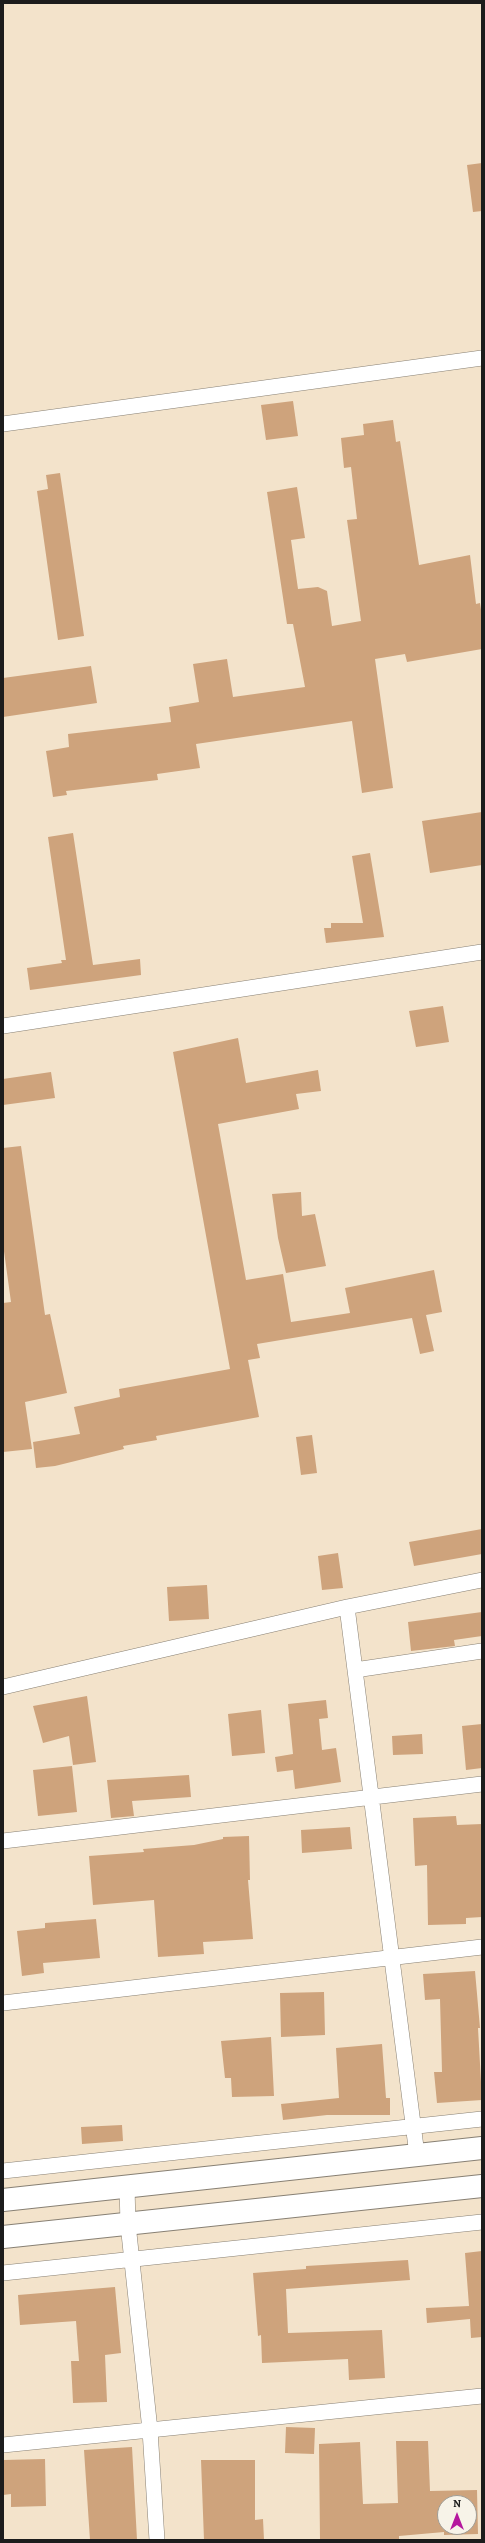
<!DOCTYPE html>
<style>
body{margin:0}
#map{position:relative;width:485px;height:2543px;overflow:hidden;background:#f3e3cb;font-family:Alegreya,serif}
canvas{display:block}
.frame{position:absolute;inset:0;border:4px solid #1c1c1c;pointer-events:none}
.north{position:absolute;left:437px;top:2495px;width:40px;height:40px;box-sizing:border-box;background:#f7f3e8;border:1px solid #9f9d96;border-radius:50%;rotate:0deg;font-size:11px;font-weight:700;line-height:16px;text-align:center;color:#1c1c1c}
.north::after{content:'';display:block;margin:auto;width:14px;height:18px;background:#b5179e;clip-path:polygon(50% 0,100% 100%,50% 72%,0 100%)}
</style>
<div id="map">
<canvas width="485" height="2543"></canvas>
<div class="frame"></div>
<div class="north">N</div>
</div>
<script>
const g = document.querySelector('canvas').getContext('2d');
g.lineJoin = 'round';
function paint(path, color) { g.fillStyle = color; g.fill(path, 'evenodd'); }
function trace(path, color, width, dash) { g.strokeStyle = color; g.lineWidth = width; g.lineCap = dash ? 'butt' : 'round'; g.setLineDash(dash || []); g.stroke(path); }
paint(new Path2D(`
 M482,163V211L473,212L467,165Z
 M293,401L298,436L266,440L261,405Z
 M393,420L396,442L400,441L419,565L470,555L476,604L480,603L482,616V649L407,662L405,654L375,659L393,788L362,793L352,721L196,744L200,768L157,774L158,780L66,791L67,795L53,797L46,751L69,747L68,734L171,722L169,707L199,702L193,664L227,659L233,697L305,687L293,624H287L267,492L297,487L305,538L291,540L298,589L318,587L327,591L332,626L361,621L347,520L357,519L351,467L344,468L341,438L364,435L363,424Z
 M60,473L84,636L58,640L37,491L48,489L46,475Z
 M91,666L97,703L3,717V678Z
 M482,812V865L430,873L422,821Z
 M73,833L93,965L140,959L141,975L30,990L27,968L62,963L61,960H66L48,837Z
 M370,853L384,937L326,943L324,928H331V923H363L352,856Z
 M443,1006L449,1042L416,1047L409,1011Z
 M238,1038L246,1083L318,1070L321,1091L296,1094L299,1109L218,1124L246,1280L283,1274L291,1322L350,1313L345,1288L434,1270L442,1312L426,1315L434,1351L420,1354L412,1318L257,1344L260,1358L248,1360L259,1417L156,1436L157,1440L123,1446L124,1449L55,1466L36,1468L33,1442L80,1434L74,1407L120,1397L119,1389L230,1369L173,1052Z
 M51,1072L55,1098L3,1105V1079Z
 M21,1146L45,1315L50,1314L67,1393L25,1402L32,1449L3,1452V1303L11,1302L3,1244V1148Z
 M301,1192L302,1216L315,1214L326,1266L286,1273L278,1238L272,1194Z
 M312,1435L317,1473L301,1475L296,1437Z
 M482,1529V1554L414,1566L409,1542Z
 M338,1553L343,1588L322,1590L318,1556Z
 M207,1585L209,1619L169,1621L167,1587Z
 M482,1612V1636L454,1640L455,1646L411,1651L408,1622Z
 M87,1696L96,1762L73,1765L69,1736L43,1743L33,1706Z
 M326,1700L328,1718L319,1719L322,1750L336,1748L341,1782L295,1789L293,1770L277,1772L275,1757L293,1754L288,1704Z
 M261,1710L265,1753L232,1756L228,1714Z
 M482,1724V1768L466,1770L462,1726Z
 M422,1734L423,1754L393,1755L392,1736Z
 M72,1766L77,1812L38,1816L33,1770Z
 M189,1775L191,1797L132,1801L134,1816L111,1818L107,1780Z
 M456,1816L457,1825L482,1824V1917L466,1918V1924L428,1925L427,1865L415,1866L413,1818Z
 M350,1827L352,1849L302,1853L301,1830Z
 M249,1836L250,1880H248L253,1939L203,1942L204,1954L158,1957L154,1900L93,1905L89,1856L144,1852L143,1849L194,1845L223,1839V1837Z
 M96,1919L100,1958L43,1963L44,1973L22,1976L17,1931L45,1928V1923Z
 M475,1971L480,2028H478L482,2100L437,2103L434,2072H442L440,1999L425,2000L423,1974Z
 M324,1992L325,2035L281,2037L280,1993Z
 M271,2037L274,2096L232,2097L231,2078H225L221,2041Z
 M382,2044L386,2098H390V2115H327L283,2120L281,2104L339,2098L336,2048Z
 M122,2125L123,2141L82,2144L81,2127Z
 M482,2251V2337L471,2338L470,2319L427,2323L426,2308L469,2306L465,2253Z
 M408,2260L410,2280L286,2289L288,2333L382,2330L385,2378L349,2380L348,2359L262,2363L261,2335L258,2336L253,2273L306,2269V2266Z
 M115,2287L121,2353L105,2355L107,2402L73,2403L71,2361H79L76,2321L20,2325L18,2295Z
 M286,2427L315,2428L314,2454L285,2453Z
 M396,2441H428L430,2491L477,2490L478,2534L444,2535V2532L399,2536V2540H320L319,2444L360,2442L363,2504L398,2503ZM445,2503H469V2527H445Z
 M132,2447L137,2540H90L84,2450Z
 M45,2459L46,2506L11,2507V2494L3,2495V2460Z
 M201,2460H255V2520L263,2519L264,2540H204Z`), '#cea37c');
const minor = new Path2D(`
 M3,424L482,358
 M3,1026L482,952
 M347,1607L355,1670
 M3,1687L347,1607L482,1580
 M3,1841L482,1784
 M3,2003L482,1947
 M417,2155L355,1670L482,1651
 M3,2171L482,2119
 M127,2187L128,2224L150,2430L157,2540
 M3,2273L482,2222
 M3,2445L482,2396`);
const primary = new Path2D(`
 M3,2200L482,2148
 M3,2237L482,2186`);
trace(minor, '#888074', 16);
trace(primary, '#888074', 24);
trace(minor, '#fff', 15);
trace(primary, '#fff', 22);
</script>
